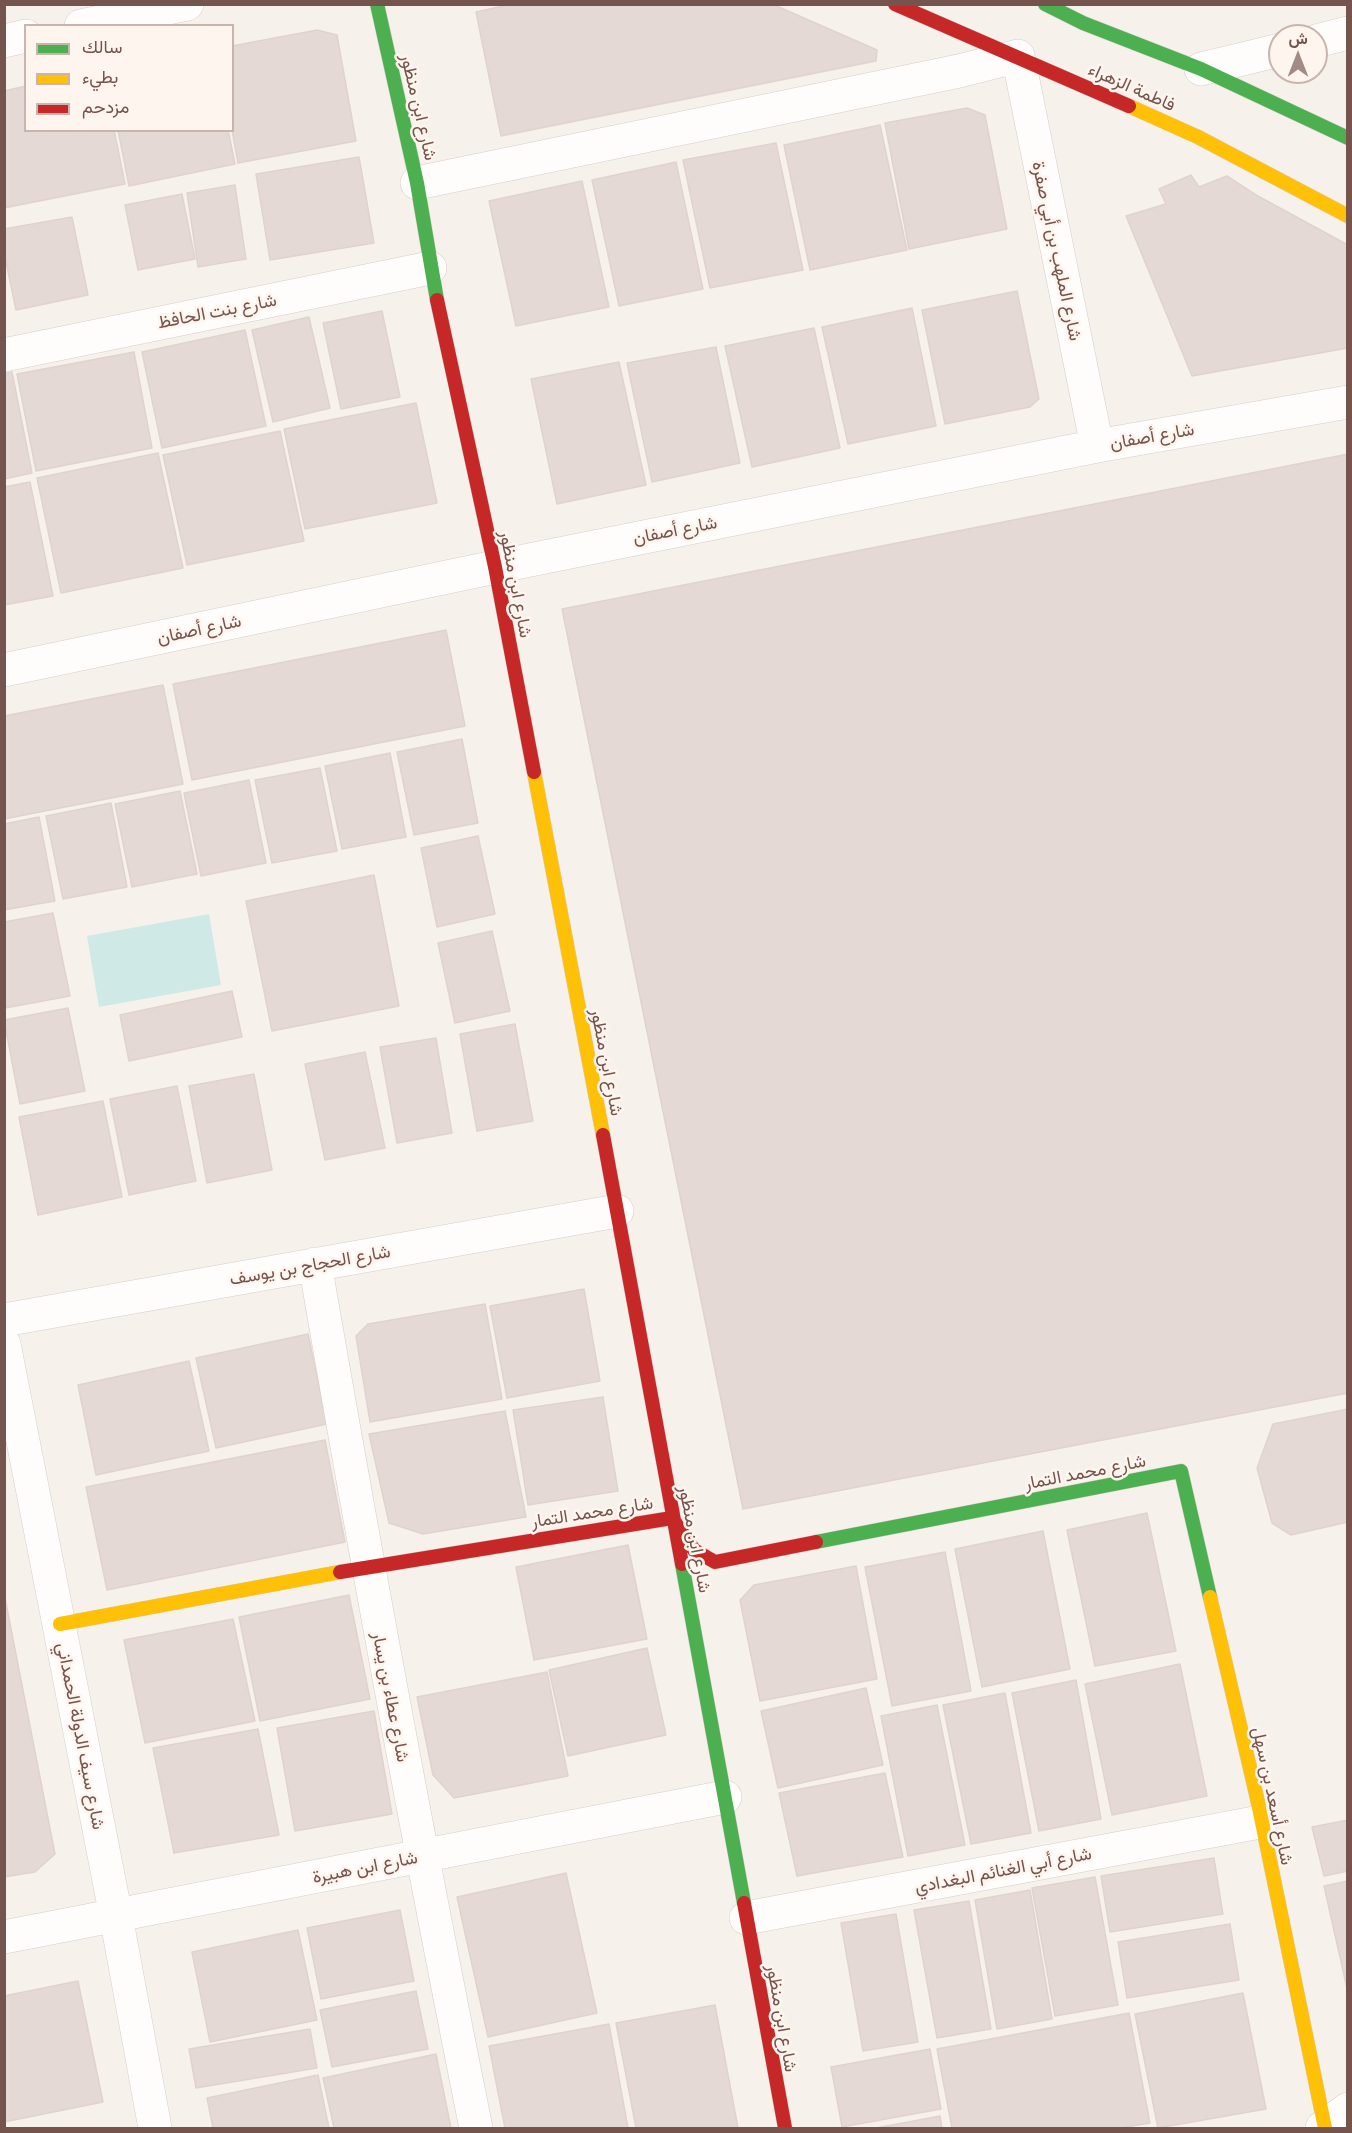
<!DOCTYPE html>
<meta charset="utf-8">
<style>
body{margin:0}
#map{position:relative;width:1352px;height:2133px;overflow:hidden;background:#f7f1ec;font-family:Ubuntu,Vazirmatn,sans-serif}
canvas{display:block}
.frame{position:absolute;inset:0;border:6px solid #75544d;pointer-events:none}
.legend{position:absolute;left:24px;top:24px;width:210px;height:108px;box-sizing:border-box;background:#fef5ee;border:2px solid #c7b5ae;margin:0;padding:8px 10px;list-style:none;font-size:18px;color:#75544d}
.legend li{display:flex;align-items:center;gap:12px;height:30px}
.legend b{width:30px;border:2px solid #c7b5ae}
.north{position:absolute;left:1268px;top:24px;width:60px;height:60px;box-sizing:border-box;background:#fef5ee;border:2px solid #c7b5ae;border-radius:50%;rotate:0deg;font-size:16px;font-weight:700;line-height:24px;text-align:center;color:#75544d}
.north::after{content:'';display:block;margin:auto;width:21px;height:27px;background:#a28b85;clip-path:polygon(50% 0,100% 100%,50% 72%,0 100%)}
</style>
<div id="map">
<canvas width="1352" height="2133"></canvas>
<div class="frame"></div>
<ul class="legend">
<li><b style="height:8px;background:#4caf50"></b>سالك</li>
<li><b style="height:8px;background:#ffc107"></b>بطيء</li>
<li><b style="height:8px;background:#c62828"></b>مزدحم</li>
</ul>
<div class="north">ش</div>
</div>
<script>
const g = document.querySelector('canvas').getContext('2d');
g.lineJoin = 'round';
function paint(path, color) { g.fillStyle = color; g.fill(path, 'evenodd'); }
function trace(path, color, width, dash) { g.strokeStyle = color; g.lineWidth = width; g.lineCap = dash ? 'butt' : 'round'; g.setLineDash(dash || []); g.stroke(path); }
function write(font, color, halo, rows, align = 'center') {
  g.font = font + ' Ubuntu,Vazirmatn,sans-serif'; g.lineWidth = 5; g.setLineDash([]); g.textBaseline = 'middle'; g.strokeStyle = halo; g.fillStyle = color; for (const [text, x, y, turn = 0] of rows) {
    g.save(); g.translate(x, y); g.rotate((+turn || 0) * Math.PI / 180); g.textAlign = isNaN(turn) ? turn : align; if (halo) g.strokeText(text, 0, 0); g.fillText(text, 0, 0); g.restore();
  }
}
paint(new Path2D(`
 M209,914L221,985L99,1007L87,936Z`), '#cee9e6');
const building = new Path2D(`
 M512,4H772L877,50L876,61L501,136L476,12Z
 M317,30L337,35L356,141L238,163L232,130V46Z
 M26,86V130H114L125,184L4,208V91Z
 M967,108L985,115L1007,229L909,249L885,123Z
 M880,125L907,250L810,270L784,145Z
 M118,130H228L235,164L129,186Z
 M776,143L803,270L710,288L683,160Z
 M359,157L374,243L270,260L256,174Z
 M676,162L703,289L619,306L592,180Z
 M1191,175L1199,187L1227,176L1256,195L1348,245V348L1192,376L1126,216L1166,204L1159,189Z
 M582,181L609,307L516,326L489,201Z
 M235,185L246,259L198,267L187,193Z
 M182,194L195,259L138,270L125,205Z
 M72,217L88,295L16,310L4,252V229Z
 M1017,291L1039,399L1030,407L945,424L922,310Z
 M912,308L936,426L848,444L822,327Z
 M382,311L400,397L341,409L323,323Z
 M309,317L330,408L273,422L252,330Z
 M814,328L840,448L752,467L725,346Z
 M245,330L266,426L162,448L142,352Z
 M716,347L740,463L652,482L627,363Z
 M134,352L152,448L36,471L17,374Z
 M619,362L646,485L557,504L531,379Z
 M12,372L32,473L4,479V374Z
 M416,403L437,503L305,529L284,429Z
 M280,431L304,541L187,565L163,455Z
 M158,453L183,568L61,593L37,478Z
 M1348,454V1393L743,1509L562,609Z
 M30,482L53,596L4,605V487Z
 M446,630L465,726L192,780L173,684Z
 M163,685L183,784L4,819V716Z
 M462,739L478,823L414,835L397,752Z
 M390,753L406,837L342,849L325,766Z
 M320,768L337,851L272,863L255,780Z
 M249,780L266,863L201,876L184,793Z
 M180,791L197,874L132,887L115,804Z
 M111,803L127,887L63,899L46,816Z
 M39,817L55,901L4,910V824Z
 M478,836L495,914L437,927L421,848Z
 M374,875L399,1006L272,1031L246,901Z
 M53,913L70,996L5,1008L4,922Z
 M492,931L510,1011L455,1023L438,943Z
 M232,991L242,1037L129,1061L120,1015Z
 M68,1008L85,1091L20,1104L4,1020Z
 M515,1024L533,1121L477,1131L460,1034Z
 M436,1038L452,1133L397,1143L380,1047Z
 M365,1052L385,1148L325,1160L305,1064Z
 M254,1074L272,1170L207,1183L189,1086Z
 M177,1086L196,1181L129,1195L110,1099Z
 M103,1101L122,1197L38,1215L19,1117Z
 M584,1289L600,1381L507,1398L490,1306Z
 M485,1304L502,1399L370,1422L356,1336L368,1324Z
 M308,1334L327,1424L216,1448L196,1358Z
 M189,1361L209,1451L96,1475L78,1385Z
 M603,1397L618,1491L528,1505L513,1410Z
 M1348,1409V1522L1291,1535L1272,1523L1257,1468L1273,1424Z
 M505,1411L526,1517L423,1534L389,1523L369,1434Z
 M325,1440L345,1542L107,1590L86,1487Z
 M1147,1513L1176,1651L1095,1666L1067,1530Z
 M1043,1531L1070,1669L982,1687L955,1549Z
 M628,1545L647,1639L534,1660L516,1567Z
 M945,1552L971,1691L892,1706L865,1567Z
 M856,1566L877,1679L760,1701L740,1600L754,1585Z
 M4,1593L55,1854L35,1872L4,1877Z
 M349,1595L370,1699L260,1721L239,1617Z
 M233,1619L255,1721L145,1743L124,1640Z
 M647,1648L666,1735L568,1756L549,1670Z
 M1180,1664L1207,1796L1112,1815L1085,1684Z
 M547,1672L568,1776L454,1798L433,1775L417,1697Z
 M1076,1680L1101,1819L1039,1831L1012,1693Z
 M866,1688L883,1765L778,1788L761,1711Z
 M1005,1693L1031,1833L971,1844L943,1705Z
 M937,1705L965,1845L908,1856L881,1716Z
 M374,1711L392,1814L295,1831L277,1728Z
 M258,1729L279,1835L174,1853L153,1748Z
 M885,1773L903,1857L797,1876L779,1793Z
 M1348,1820V1871L1324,1876L1312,1827Z
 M1214,1858L1223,1914L1110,1932L1101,1876Z
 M566,1873L597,2013L488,2037L457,1897Z
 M1095,1877L1118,2005L1055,2016L1032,1888Z
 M1348,1881V1993L1324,1886Z
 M1030,1890L1052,2019L997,2029L975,1900Z
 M969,1901L991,2029L937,2038L914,1910Z
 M400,1910L414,1981L321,1999L307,1928Z
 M896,1914L918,2042L863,2051L841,1923Z
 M1230,1924L1239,1980L1127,1998L1118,1942Z
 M298,1930L317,2020L210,2042L192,1952Z
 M78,1981L103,2102L4,2122V1996Z
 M416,1991L428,2049L332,2067L320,2010Z
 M1243,1993L1266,2109L1158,2128L1135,2014Z
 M715,2005L738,2128H636L616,2023Z
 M1129,2013L1150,2123L1120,2128H952L937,2049Z
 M609,2024L628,2128H505L489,2046Z
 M310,2029L317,2068L196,2088L189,2049Z
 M930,2049L941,2109L842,2127L831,2067Z
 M436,2054L451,2128H334L323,2078Z
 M318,2075L329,2128H213L207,2098Z
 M940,2116L942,2128H876Z`);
paint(building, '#e4d9d4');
trace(building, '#e0d3cf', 1.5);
const street = new Path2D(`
 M81,26L187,4
 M4,41L26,36
 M1316,41L1348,33
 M1201,69L1280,50
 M417,183L959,71L1018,56L1097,446
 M4,355L430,268
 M4,670L495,567L1097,446L1348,402
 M315,1264C365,1553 418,1841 476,2128
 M4,1320L617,1211
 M4,1344L116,1916L155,2128
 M746,1918L1260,1822
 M4,1937L725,1797
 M1322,2128L1348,2109`);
const fast = new Path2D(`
 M377,4L417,183L437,300
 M1045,4L1083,23L1201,69L1348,138
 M816,1542L1181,1471L1210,1597
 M682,1564L744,1903`);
const slow = new Path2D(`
 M1129,106L1198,137L1348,216
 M534,772L603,1135
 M1210,1597L1257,1798L1325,2128
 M60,1624L340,1572`);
const jam = new Path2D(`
 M895,4L1129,106
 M437,300L495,567L534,772
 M603,1135L682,1564
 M340,1572L672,1518L694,1550L715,1562L816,1542
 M744,1903L785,2128`);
trace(street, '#d6cdc9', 34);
trace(fast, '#d7cdc8', 15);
trace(slow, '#d7cdc8', 15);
trace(jam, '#d7cdc8', 15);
trace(street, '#fefdfc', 33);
trace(fast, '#4caf50', 14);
trace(slow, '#ffc107', 14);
trace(jam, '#c62828', 14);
write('18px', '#75544d', '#fef5ee', [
 ["فاطمة الزهراء",1132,87,24],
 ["شارع ابن منظور",419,107,77],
 ["شارع الملهب بن أبي صفرة",1057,251,78],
 ["شارع بنت الحافظ",217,311,-11],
 ["شارع أصفان",1152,436,-10],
 ["شارع أصفان",675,530,-11],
 ["شارع ابن منظور",516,584,79],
 ["شارع أصفان",199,629,-12],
 ["شارع ابن منظور",607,1062,79],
 ["شارع الحجاج بن يوسف",310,1265,-10],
 ["شارع محمد التمار",1085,1472,-11],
 ["شارع محمد التمار",592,1512,-9],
 ["شارع ابن منظور",695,1539,79],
 ["شارع عطاء بن يسار",391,1697,79],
 ["شارع سيف الدولة الحمداني",81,1736,79],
 ["شارع أسعد بن سهل",1273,1796,78],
 ["شارع ابن هبيرة",365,1867,-11],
 ["شارع أبي الغنائم البغدادي",1003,1870,-11],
 ["شارع ابن منظور",782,2018,80]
]);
</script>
